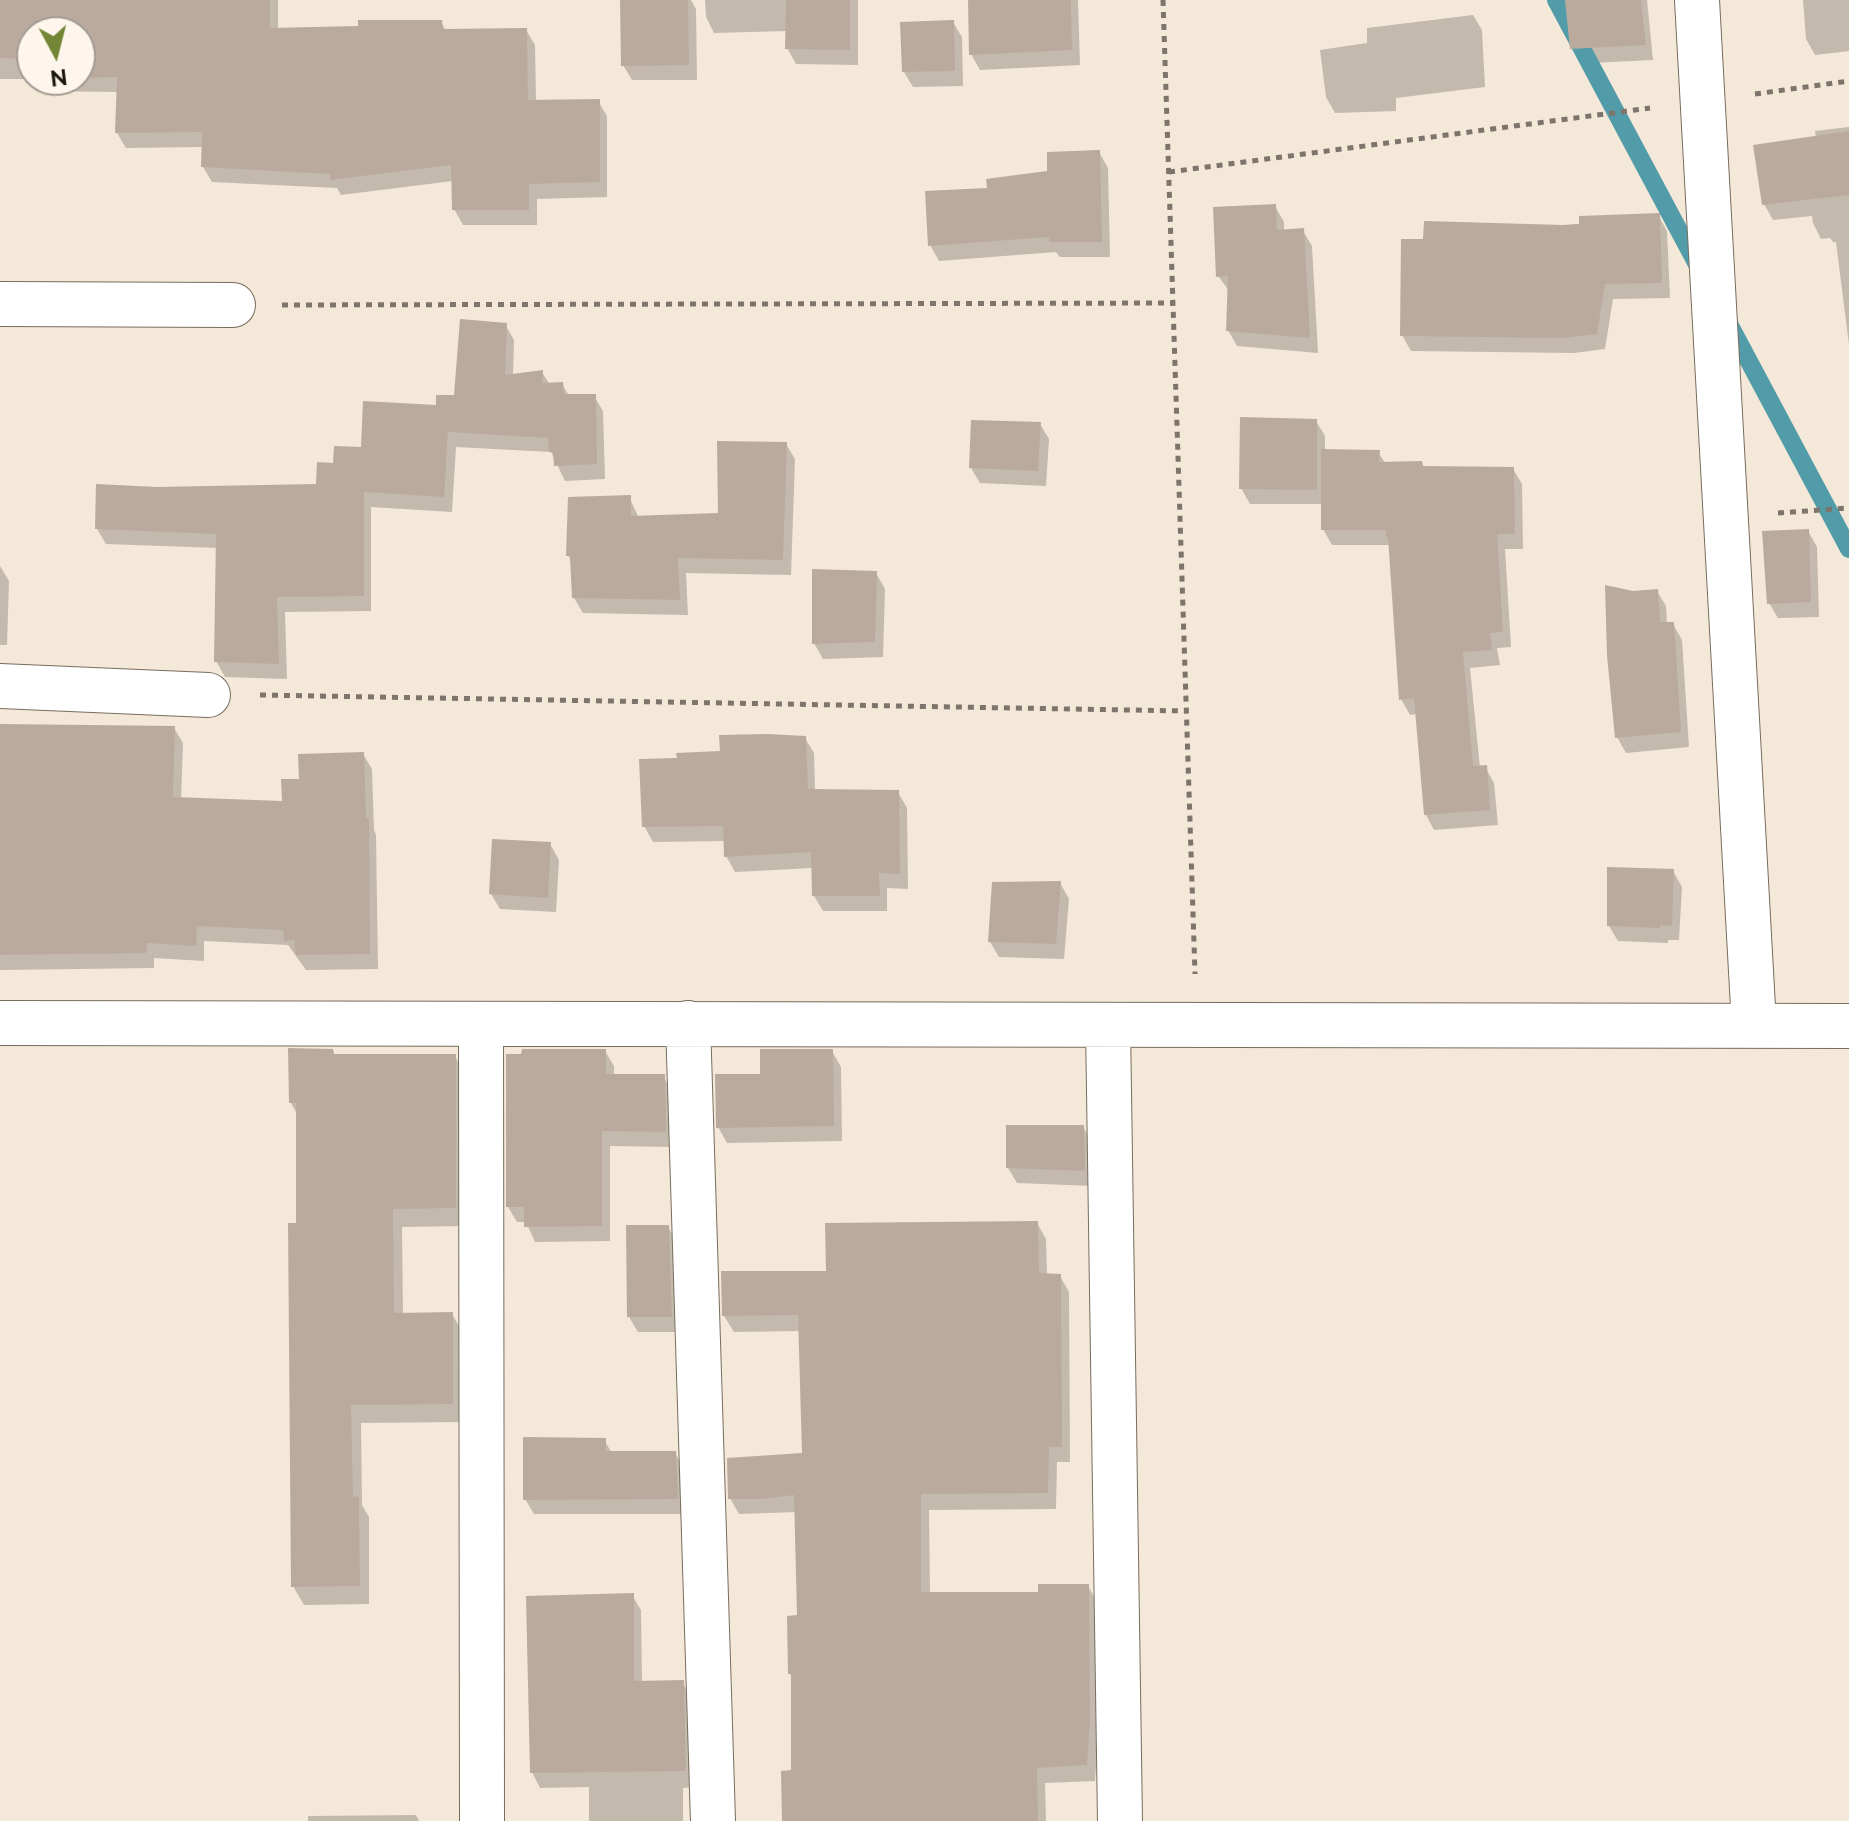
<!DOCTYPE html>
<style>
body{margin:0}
#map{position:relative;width:1849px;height:1821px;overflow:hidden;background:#f4e8d8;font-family:Raleway,sans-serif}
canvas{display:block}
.north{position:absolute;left:16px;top:16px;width:80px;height:80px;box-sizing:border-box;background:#fef6ec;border:2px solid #a29c94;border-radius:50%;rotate:173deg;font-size:22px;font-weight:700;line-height:32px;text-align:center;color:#19150f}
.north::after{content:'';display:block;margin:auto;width:28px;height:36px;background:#738636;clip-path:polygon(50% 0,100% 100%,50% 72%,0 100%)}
</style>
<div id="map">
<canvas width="1849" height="1821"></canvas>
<div class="north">N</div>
</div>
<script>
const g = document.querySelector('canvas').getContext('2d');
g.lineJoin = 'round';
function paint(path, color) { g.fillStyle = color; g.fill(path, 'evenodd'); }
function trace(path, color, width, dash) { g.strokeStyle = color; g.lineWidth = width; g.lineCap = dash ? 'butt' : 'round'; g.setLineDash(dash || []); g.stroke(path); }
paint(new Path2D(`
 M0,0H278V29L360,28L441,22L446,31L526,30L535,45L536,102L598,101L607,116V197L537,199V225H463L454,209L453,181L341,195L337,188L212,182L203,167V147L126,148L117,133L118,92L41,91L34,80H80V32H32V79H0Z
 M622,0H691L696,9L697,80H632L623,65Z
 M705,0H858V65L796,64L787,48V31L714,33L706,17Z
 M970,0H1078L1080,65L980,70L971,54Z
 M1574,0H1647L1653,60L1591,63L1582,47Z
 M1803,0H1849V51L1815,55L1806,39Z
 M1473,15L1482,30L1485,87L1396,98V111L1335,113L1326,97L1320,50L1367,43V28Z
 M953,22L962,37L963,86L913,87L904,72Z
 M1849,127V345L1836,242H1833L1830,238L1821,239L1813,223L1812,216L1773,220L1764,204L1816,138L1815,131Z
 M1099,152L1108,168L1110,257H1060L1056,252L939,261L930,245L1049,173Z
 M1275,206L1284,222V231H1303L1312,246L1318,353L1237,346L1228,330L1229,291L1218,276Z
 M1658,215L1667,231L1670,298L1613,299L1605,349L1574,353L1411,351L1402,335L1425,241Z
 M505,324L514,340L513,376L542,372L550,385L562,384L569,396H594L603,411L605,479L565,481L551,452L456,447L452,512L371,507V611L285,612L287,679L225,677L216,661L218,548L106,544L97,529L157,489L318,486L335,465L456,397Z
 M1316,421L1325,436V451L1378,452L1385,463L1424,468L1513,469L1522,484L1523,549H1505L1511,647L1497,648L1500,665L1470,668L1480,768L1485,767L1494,783L1498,825L1434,830L1426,815L1417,714L1410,715L1401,699L1391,545H1332L1323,529V504H1250L1241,488Z
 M1040,424L1049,439L1046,486L980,483L971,468Z
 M786,444L795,459L791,575L686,573L688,615L583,613L574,598L572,563L568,555L629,497L639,518L720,515Z
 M1808,531L1817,547L1819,617L1778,618L1769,603Z
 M0,566L9,581L7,645H0Z
 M876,573L885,589L883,657L823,659L814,643Z
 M1657,591L1666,606L1667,624H1673L1682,640L1689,747L1626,753L1617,737L1633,593Z
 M174,728L183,743L181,800L284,803L301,781L363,754L372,769L374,830L376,835L378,969L306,970L288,945L204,941V961L154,958V968L0,970V745Z
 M805,738L814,753L815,791L898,792L907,808L908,889L887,888V911H823L814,896L813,868L735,872L726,856V841L653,842L644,826L679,760Z
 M550,844L559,860L556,912L500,909L491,894Z
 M1673,871L1682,887L1679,940H1668V943L1618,941L1609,926Z
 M1060,883L1069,899L1064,959L999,957L990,942Z
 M332,1051L335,1056H455L465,1075L466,1226L402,1227L403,1315L452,1314L463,1333V1422L361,1423L362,1505L369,1517V1604L304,1605L293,1586L298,1116L291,1103Z
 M605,1051L614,1066V1076H663L672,1092L674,1147L610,1146V1241L535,1242L526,1222H517L508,1207Z
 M832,1051L841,1067L842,1141L727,1143L718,1127L762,1076Z
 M1083,1127L1092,1142L1093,1186L1017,1183L1008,1168Z
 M1037,1223L1046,1239L1047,1275L1060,1276L1069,1292L1070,1462H1057L1056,1509L929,1510L930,1594H1040L1088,1586L1097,1602L1098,1738L1095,1781L1045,1783L1046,1821H784L793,1772V1678L790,1674L799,1617L797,1512L739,1514L730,1498L804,1454L800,1331L734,1332L724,1316L828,1273Z
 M668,1227L677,1242L680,1332H638L629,1317Z
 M604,1440L612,1453H675L684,1468L686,1514H534L525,1499Z
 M632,1595L641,1610L642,1683L682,1682L691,1697L694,1787L683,1788V1821H589V1787L540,1788L532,1772Z
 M416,1815L419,1821H308V1816Z`), '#0003');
trace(new Path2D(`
 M1556,0L1699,268
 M1728,322L1849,549`), '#529ca9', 18);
paint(new Path2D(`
 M0,0H270V28L358,26V20H442L443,29L527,28L528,100L600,99V182L529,184V210H452L451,165L330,180V174L201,167L202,132L115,133L117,77L80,78V32H32V76H30V59L0,58Z
 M620,0H688L689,65L621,66Z
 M786,0H850V50L785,49Z
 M968,0H1071L1072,50L969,55Z
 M1565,0H1641L1646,45L1570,49Z
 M954,20L955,71L902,72L900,22Z
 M1849,131V195L1762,205L1753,145Z
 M1100,150L1102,242H1049V237L928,246L925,191L987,188L986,179L1047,171V152Z
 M1276,204L1277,230L1304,228L1310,338L1226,331L1228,276L1216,277L1213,207Z
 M1660,213L1662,283L1605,284L1597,334L1564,338L1400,336L1401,239H1423L1424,221L1563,225L1579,224V216Z
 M460,319L507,323L505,375L543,370L542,383L563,382L564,394H596L597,464L554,466L553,452H549L548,438L448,432L444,497L364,492V596L277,597L279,664L214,662L216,534L95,529L96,484L157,487L316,484L317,462L333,463L334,446L361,447L363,401L436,405V395H454Z
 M1240,417L1317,419V490L1239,489Z
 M971,420L1041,422L1038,471L969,468Z
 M717,441L787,442L783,560L678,558L680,600L572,598L570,556H566L568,497L631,495V516L718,513Z
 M1321,449L1380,450L1379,462L1422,461L1423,466L1514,467L1515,534H1497L1503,632L1490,633L1492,650L1463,652L1473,766L1487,765L1490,810L1424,815L1414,698L1399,700L1388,537H1386V530H1321Z
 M1809,529L1811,602L1767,604L1762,531Z
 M812,569L877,571L875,642L812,644Z
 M1605,585L1633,591L1658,589L1660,622H1674L1681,732L1615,738L1607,655Z
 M0,724L175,726L173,797L282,801L281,779H299L298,754L364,752L366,818H369L370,954L296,955L294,940L284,941L283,930L197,926L196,946L147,943L146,953L0,955Z
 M767,734L806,736L808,789L899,790L900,874L879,873L880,896H812L811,852L724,857L723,826L642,827L639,759L677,758L676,753L720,751L719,735Z
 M492,839L551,842L548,898L489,894Z
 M1607,867L1674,869L1672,926L1660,925V928L1607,926Z
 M1061,881L1056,944L988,942L992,882Z
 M288,1048L333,1049L334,1054H456V1208L393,1209L394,1313L453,1312V1404L351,1405L353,1496L359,1497L360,1586L291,1587L288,1223H296V1103H289Z
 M522,1049H606V1074H665L666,1132L602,1131V1226L524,1227V1207H506V1054H521Z
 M760,1049H833L834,1126L716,1128L715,1074H760Z
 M1006,1125H1084L1085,1171L1006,1168Z
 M1038,1221L1039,1273L1061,1274L1062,1447H1049L1048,1493L921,1494V1592H1038V1584H1089L1090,1720L1087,1765L1037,1768L1038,1821H782L781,1771L791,1770V1674H788L787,1616L797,1615L794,1495L763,1499H728L727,1458L802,1453L798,1315L722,1316L721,1271H826L825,1223Z
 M626,1225H669L672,1317H627Z
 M523,1437L606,1438V1451H676L678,1499L523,1500Z
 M634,1593V1681L684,1680L686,1771L530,1773L526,1596Z`), '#b9aa9d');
const minor = new Path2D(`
 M1697,0L1754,1025
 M0,304L233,305
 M0,686L208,695
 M0,1023L1849,1026
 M688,1023L713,1821
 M481,1024L482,1821
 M1108,1025L1120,1821`);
trace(minor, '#776d5e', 46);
trace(new Path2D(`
 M1163,0L1195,974
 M1755,94L1849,81
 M1169,172L1650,108
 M282,305L1173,303
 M1778,513L1849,508
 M260,695L1187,711`), '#7d756b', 5, [6, 6]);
trace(minor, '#fff', 44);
</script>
